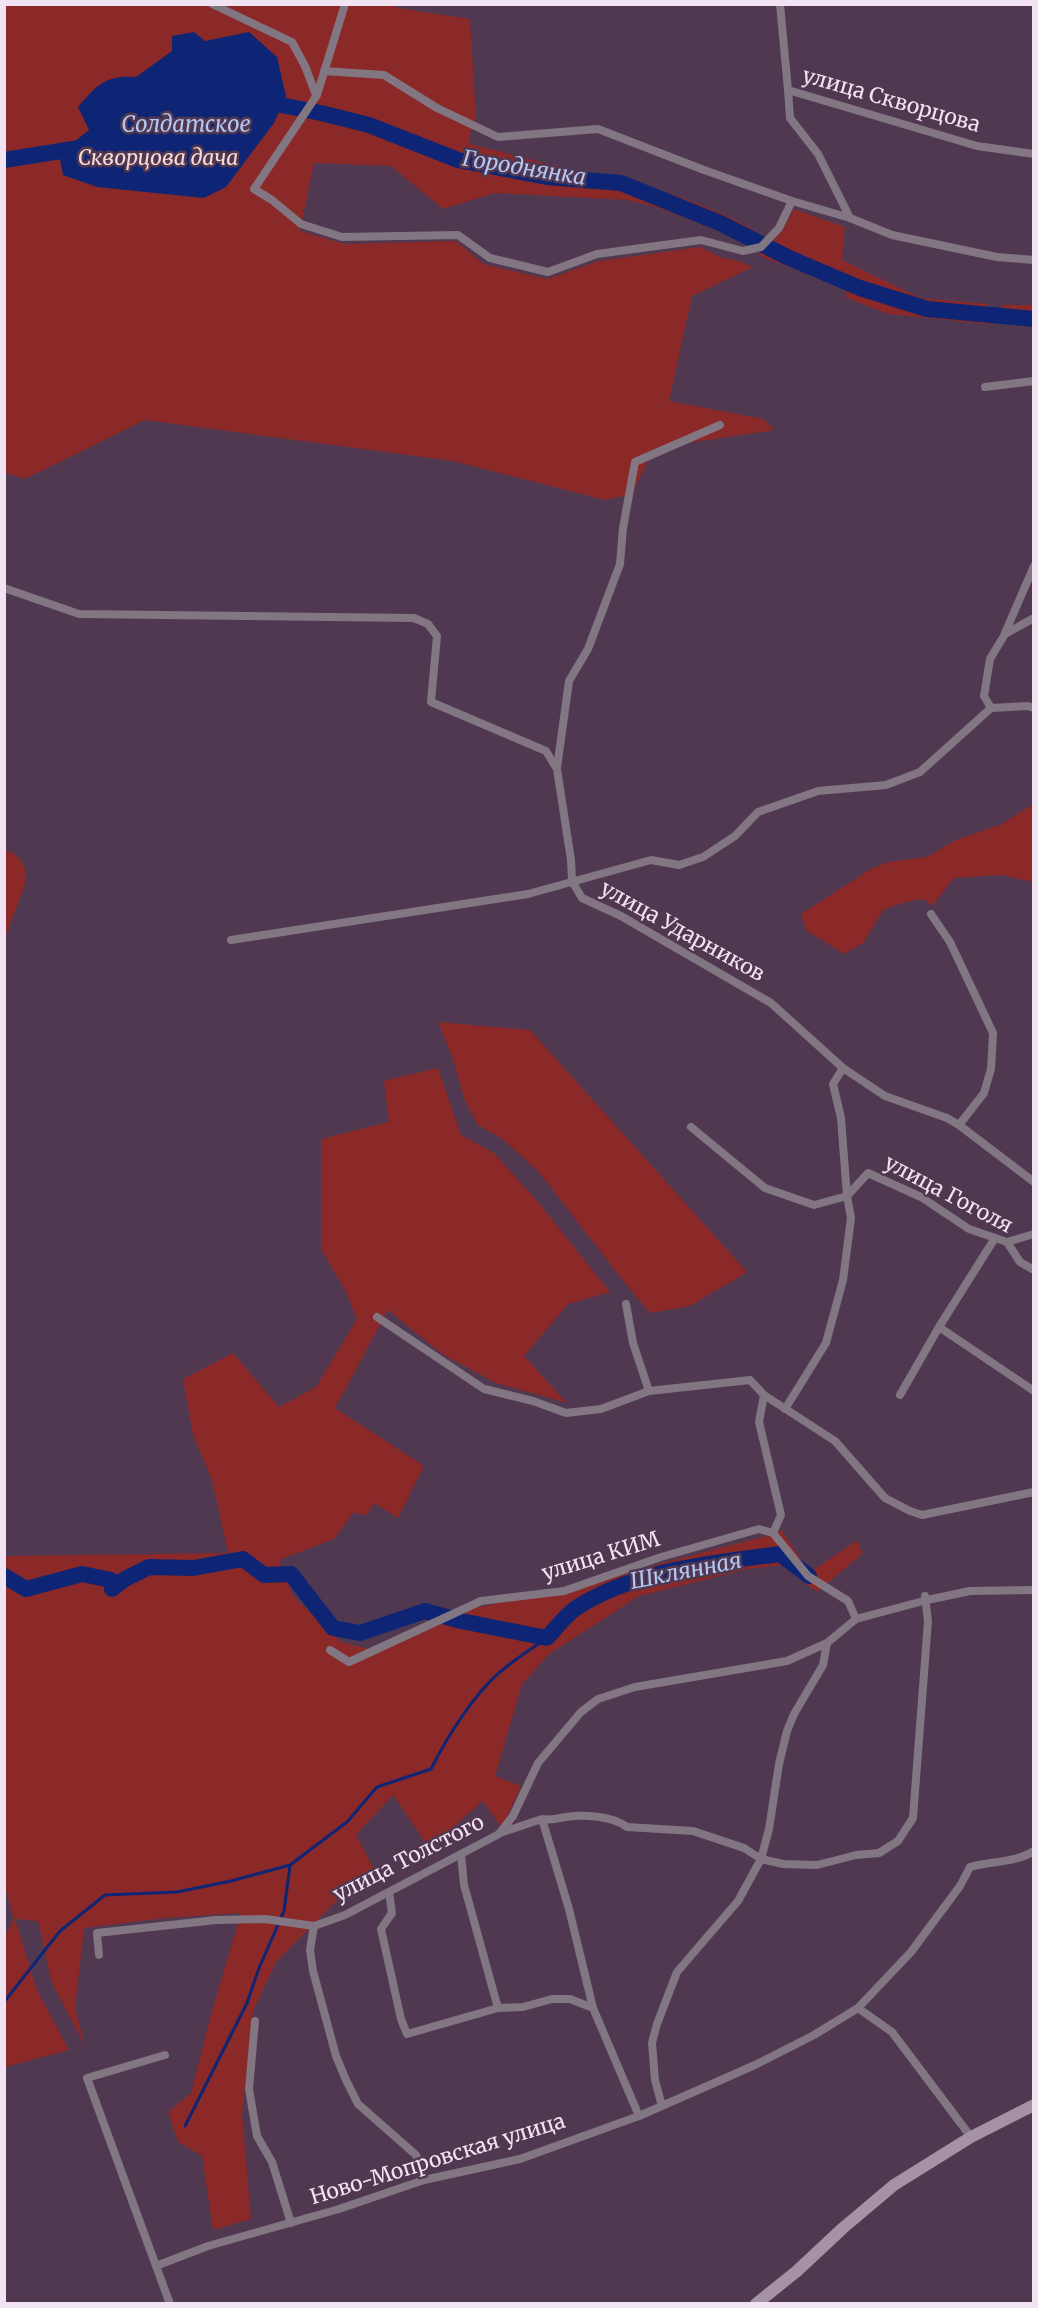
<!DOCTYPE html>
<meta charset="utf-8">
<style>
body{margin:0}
#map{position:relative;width:1038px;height:2308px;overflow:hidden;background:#513851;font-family:Merriweather,serif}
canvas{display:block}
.frame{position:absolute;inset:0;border:6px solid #f2e3f2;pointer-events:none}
</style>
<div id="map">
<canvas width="1038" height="2308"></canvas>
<div class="frame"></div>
</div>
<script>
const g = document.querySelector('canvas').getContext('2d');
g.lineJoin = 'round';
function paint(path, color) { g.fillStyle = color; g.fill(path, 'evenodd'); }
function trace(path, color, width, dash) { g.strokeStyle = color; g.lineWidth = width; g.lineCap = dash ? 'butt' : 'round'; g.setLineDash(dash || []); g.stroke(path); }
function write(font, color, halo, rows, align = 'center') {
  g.font = font + ' Merriweather,serif'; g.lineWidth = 5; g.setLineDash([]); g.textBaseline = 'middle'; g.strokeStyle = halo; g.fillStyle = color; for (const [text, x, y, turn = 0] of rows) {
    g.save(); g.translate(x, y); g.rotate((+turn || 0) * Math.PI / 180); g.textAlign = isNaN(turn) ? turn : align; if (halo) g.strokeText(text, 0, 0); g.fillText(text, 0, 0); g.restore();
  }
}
paint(new Path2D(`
 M390,4L398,8L470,19L476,119L470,133V144L639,187C673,191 746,220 771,243L782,231L794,209L845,227L842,260L920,298L988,304L987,324L888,314L845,297L847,290L830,281L764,258L747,244L707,226L659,208L627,200L495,193L443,209L391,166L314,163L300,231L344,244L455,241L484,264L547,279L599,261L700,247L723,258L739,261L753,267L692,296L669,401L763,419L775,430L654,448L632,494L605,500L453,461L145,420L25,479L5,473V5Z
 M1002,305H1033V323H998Z
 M1033,804V882L1001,875L954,878L932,906L924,899L905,902L883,910L864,942L844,954L806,930L801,914L871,869L888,862L927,857L954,841L1002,824Z
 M5,850C20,855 27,865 26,882L5,938Z
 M438,1022L530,1030L747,1272L690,1306L650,1313L628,1287L538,1171L501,1138L478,1125L465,1101L453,1059Z
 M438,1068L461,1135L494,1153L539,1203L610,1292L568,1304L524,1356L567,1403L496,1383L442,1354L388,1310L335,1408L424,1466L398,1518L374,1503L367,1515L353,1513L334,1539L279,1560L293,1596L341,1642L373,1650L413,1637L446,1614L545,1593L767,1536L781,1530L810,1572L858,1540L862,1554L817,1592L782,1565L748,1569L639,1596L549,1654L522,1684L495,1776L521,1786L502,1828L483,1801L429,1848L393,1795L356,1835L375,1871L338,1899L276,1962L253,2011L242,2114L251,2219L213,2230L202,2156L178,2142L168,2112L191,2093L210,2018L241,1913L165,1918L84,1928L75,2008L85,2046L51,1981L38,1921L15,1919L37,1990L69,2050L5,2067V1936L14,1919L4,1884L5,1556L228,1553L212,1480L193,1435L183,1379L233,1353L279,1407L316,1387L357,1319L346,1292L321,1249V1139L389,1122L384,1081Z`), '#8a2927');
paint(new Path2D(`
 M194,32L205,41L249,32L277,57L286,96L274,123L226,187L204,198L97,187L63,175L59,154L89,130L78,107C97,85 105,75 136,77L172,51V36Z`), '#0e2575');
trace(new Path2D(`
 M4,2002L60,1931L105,1895L177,1892L231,1881L290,1865L347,1822L377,1787L431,1769C447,1737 476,1690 505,1668C518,1657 533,1648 547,1638
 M185,2126L247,2003L259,1968L284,1911L290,1865`), '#0e2575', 3);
trace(new Path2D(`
 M261,101L321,113L369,125L458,160L547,177L621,183L720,223L787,257L860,288L927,309L1034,319
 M4,160L86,147
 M4,1576L26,1589L82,1574L111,1580L112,1589L125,1579L149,1567L193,1568L243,1559L264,1575L291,1574L333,1628L360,1633L425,1611L461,1621L547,1638C556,1628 565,1616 576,1608C635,1570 711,1563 780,1554L809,1576`), '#0e2575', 16);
trace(new Path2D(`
 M212,4L292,42L305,66L316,95
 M345,4L317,95L254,189L272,200L301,224L342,237L458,235L490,258L548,272L597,254L701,240L743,251L761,247L779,228L792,201
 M780,4L788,90L977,146L1034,154
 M324,71L384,75L437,108L498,137L598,129L704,170L792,201L850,218L892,235L997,257L1034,260
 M788,90L790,118L818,154L850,218
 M985,387L1034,381
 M4,588L79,614L414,618L428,624L437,636L431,702L546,751L557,769L571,860L572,881L582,898L621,916L771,1003L843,1068L885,1096L947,1118L959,1125L1034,1182
 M1005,633L1034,566
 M991,708L984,696L990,659L1005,634L1034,618
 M557,768L569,681L588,649L620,564L623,528L635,462L720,425
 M931,914L950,942L993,1033L991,1069L984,1093L959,1125
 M231,940L528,894L651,860L679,865L703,857L735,836L758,812L818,791L886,785L920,772L991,708L1028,706L1034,708
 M691,1127L765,1188L814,1205L847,1196L868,1173L921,1197L969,1229L1007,1242L1020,1262L1034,1270
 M1007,1242L1034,1234
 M626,1304L633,1343L649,1391
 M377,1317L484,1389L533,1401L566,1413L601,1409L649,1391L750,1380L764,1395L835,1441L885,1498L910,1511L922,1515L1034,1492
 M939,1327L1034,1391
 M764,1395L759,1422L781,1515L773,1533
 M900,1395L939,1327L995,1238
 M785,1409L826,1343L843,1280L851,1218L847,1196L841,1118L833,1084L843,1068
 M330,1650L349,1662L481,1601L564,1591L661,1557L759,1529L773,1533L808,1576L848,1601L856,1619
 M503,1832L542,1819
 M461,1854L464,1885L498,2008L523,2007L552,1999H570L593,2008
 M389,1892L392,1913L381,1929L401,2019L407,2034L498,2008
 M314,1926L310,1950L313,1971L336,2056L346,2080L358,2104L416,2155L424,2180
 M99,1955L97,1933L216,1920L265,1919L314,1926L345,1915L499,1834L513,1816L538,1763L581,1712L598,1699L635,1687L787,1661L827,1643L856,1619L927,1600L970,1591L1034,1590
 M858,2008L892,2032L971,2137
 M255,2021L249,2089L257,2136L272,2162L291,2223
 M165,2055L87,2078L170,2304
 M662,2106L655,2080L652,2043L657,2024L677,1972L738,1901L761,1859L769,1829L779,1764L787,1731L794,1714L823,1665L827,1643
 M639,2116L593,2008L569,1909L542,1819C551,1821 557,1818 566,1817C583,1814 613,1816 627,1827L693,1831L744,1848L761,1859L783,1864L817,1865L856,1855L879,1853L898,1841L913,1818L928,1621L925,1596
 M156,2266L208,2246L339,2209L424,2180L520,2159L639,2116L755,2065L814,2035L858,2008L911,1952L960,1886L970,1867C991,1861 1015,1863 1034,1851`), '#827682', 8);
trace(new Path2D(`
 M756,2304L797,2271L843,2228L894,2185L971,2137L1034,2105`), '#a592a5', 12);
write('21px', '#f2e3f2', '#513851', [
 ["улица Скворцова",891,101,16],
 ["улица Ударников",682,932,29],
 ["улица Гоголя",948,1195,28],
 ["улица КИМ",601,1557,-17],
 ["улица Толстого",409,1859,-27],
 ["Ново-Мопровская улица",438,2160,-17]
]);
write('italic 21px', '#f8dad6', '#513851', [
 ["Скворцова дача",158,159]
]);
write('italic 22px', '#b2c7f4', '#513851', [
 ["Солдатское",186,126],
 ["Городнянка",524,169,9],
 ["Шклянная",686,1572,-11]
]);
</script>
